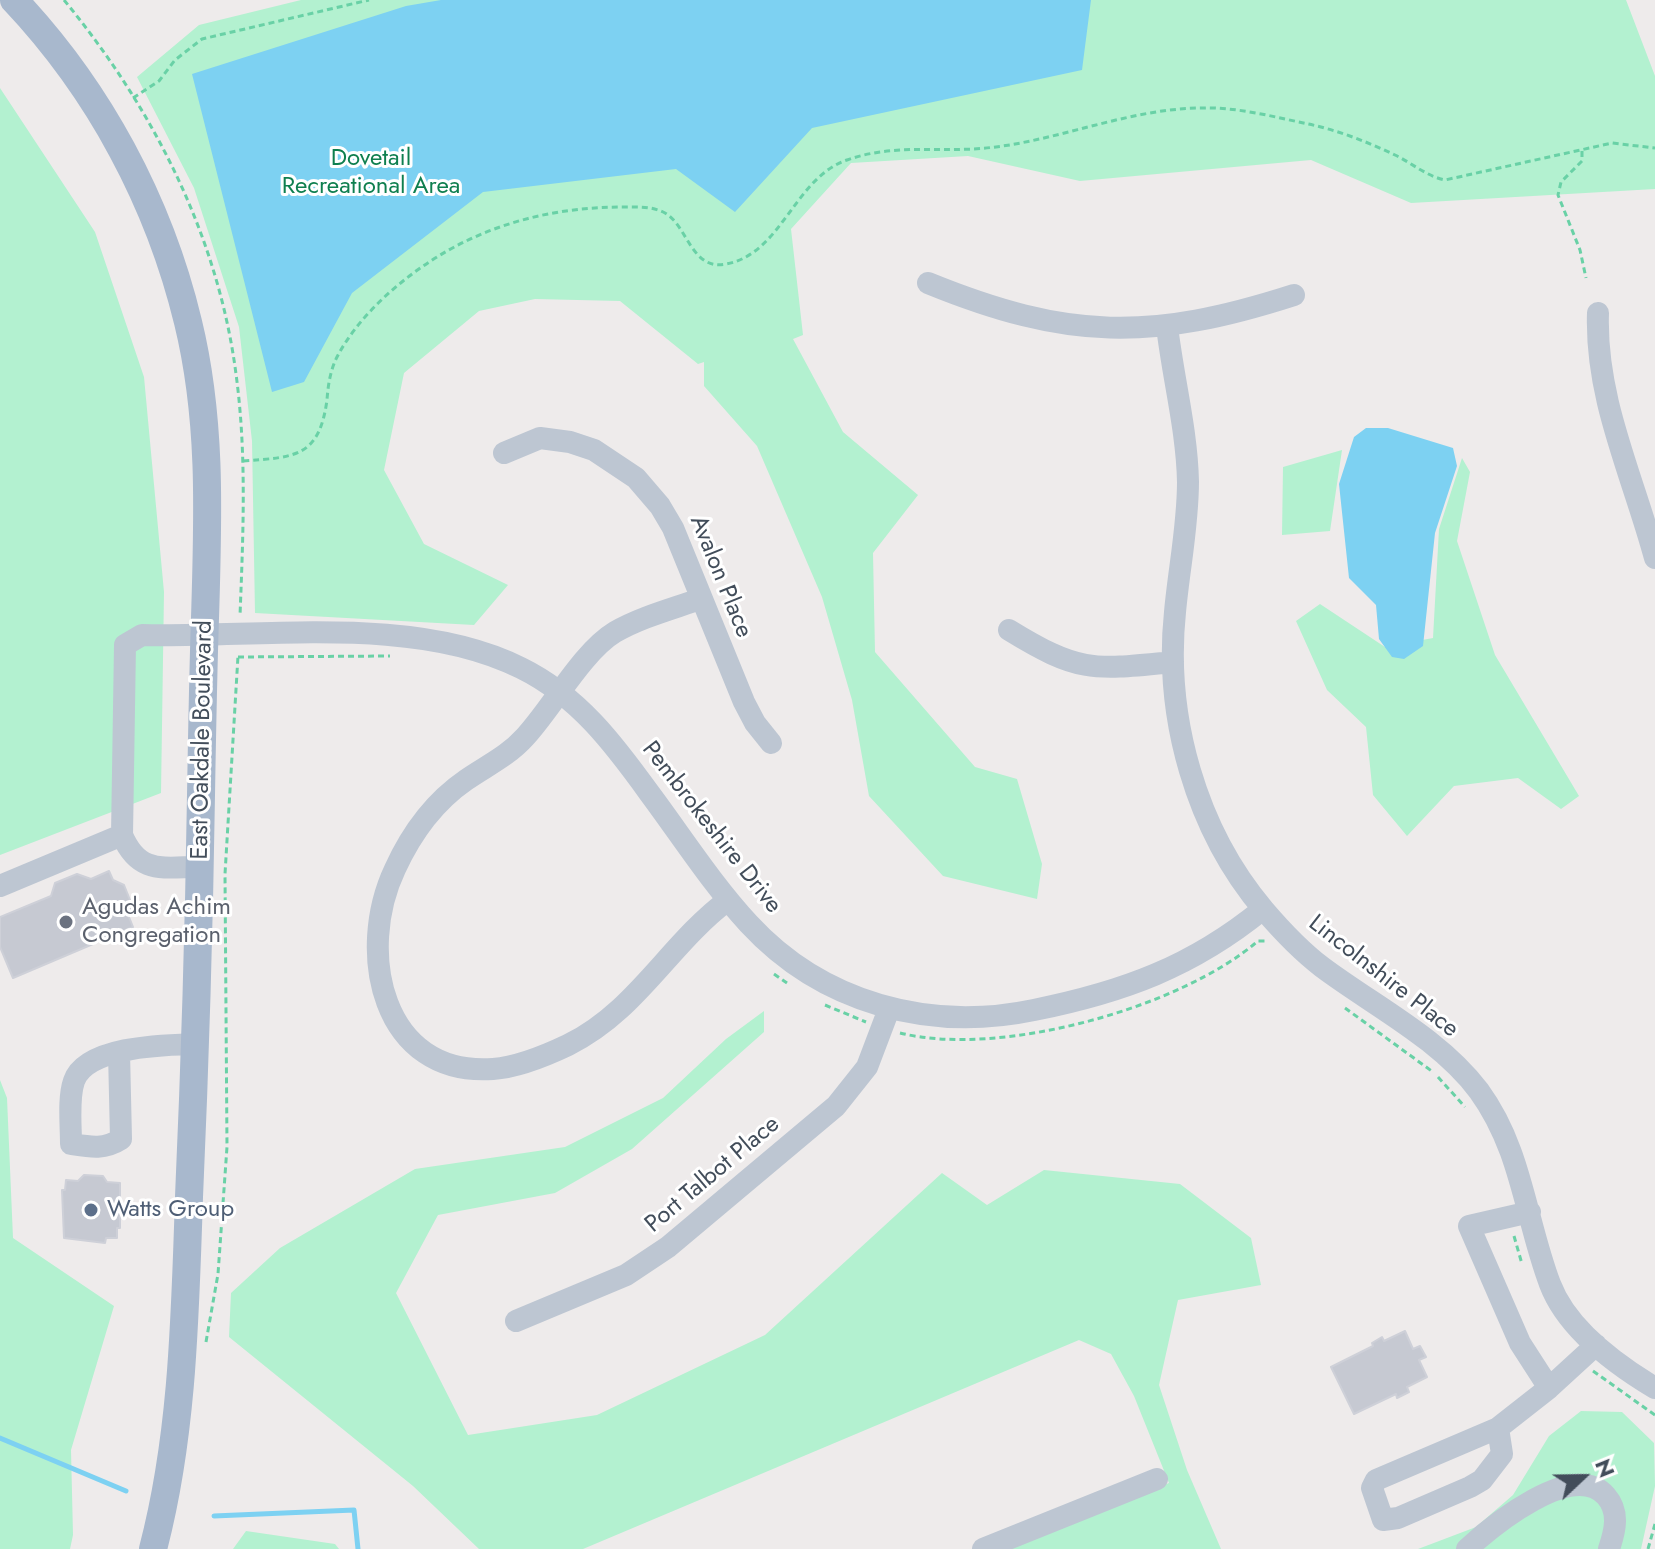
<!DOCTYPE html>
<style>
body{margin:0}
#map{position:relative;width:1655px;height:1549px;overflow:hidden;background:#eeebeb;font-family:Jost,sans-serif}
canvas{display:block}
.north{position:absolute;left:1543px;top:1437px;width:80px;height:80px;-webkit-text-stroke:6px #fff;paint-order:stroke;rotate:68deg;font-size:22px;font-weight:700;line-height:32px;text-align:center;color:#424d5a}
.north::after{content:'';display:block;margin:auto;width:28px;height:36px;background:#424d5a;clip-path:polygon(50% 0,100% 100%,50% 72%,0 100%)}
</style>
<div id="map">
<canvas width="1655" height="1549"></canvas>
<div class="north">N</div>
</div>
<script>
const g = document.querySelector('canvas').getContext('2d');
g.lineJoin = 'round';
function paint(path, color) { g.fillStyle = color; g.fill(path, 'evenodd'); }
function trace(path, color, width, dash) { g.strokeStyle = color; g.lineWidth = width; g.lineCap = dash ? 'butt' : 'round'; g.setLineDash(dash || []); g.stroke(path); }
function write(font, color, halo, rows, align = 'center') {
  g.font = font + ' Jost,sans-serif'; g.lineWidth = 6; g.setLineDash([]); g.textBaseline = 'middle'; g.strokeStyle = halo; g.fillStyle = color; for (const [text, x, y, turn = 0] of rows) {
    g.save(); g.translate(x, y); g.rotate((+turn || 0) * Math.PI / 180); g.textAlign = isNaN(turn) ? turn : align; if (halo) g.strokeText(text, 0, 0); g.fillText(text, 0, 0); g.restore();
  }
}
paint(new Path2D(`
 M301,0H1626L1655,76V189L1411,203L1311,160L1080,181L968,156L851,163L791,229L803,335L793,339L843,432L918,495L873,553L875,652L975,767L1017,779L1042,864L1037,899L943,876L869,796L852,700L822,597L757,446L704,386V362L698,364L620,301L535,299L479,311L404,373L384,470L424,544L508,585L474,625L255,613L252,441L239,327L194,188L137,77L199,25Z
 M0,88L95,232L144,377L164,592L161,793L0,855Z
 M1342,450L1330,531L1282,535L1283,467Z
 M1462,458L1470,472L1457,541L1495,655L1579,796L1561,809L1518,778L1454,786L1407,836L1373,795L1366,727L1327,690L1296,621L1320,604L1385,647L1433,638L1439,529Z
 M764,1011V1032L632,1149L555,1193L438,1215L396,1293L468,1435L597,1415L765,1335L942,1173L987,1205L1044,1170L1180,1184L1251,1238L1261,1285L1178,1300L1159,1385L1187,1470L1221,1549H1000L1169,1483L1134,1396L1111,1354L1079,1340L583,1549H479L413,1486L229,1337L231,1293L280,1248L415,1169L565,1147L663,1098L726,1039Z
 M0,1080L7,1098L13,1238L114,1306L71,1450L73,1535L70,1549H0Z
 M1581,1411L1622,1412L1654,1443L1655,1486L1641,1549H1418L1476,1527L1513,1495L1549,1436Z
 M246,1531L335,1544L339,1549H233Z`), '#b3f1d0');
paint(new Path2D(`
 M441,0H1091L1082,70L812,128L735,212L676,169L483,192L352,293L304,382L272,392L192,74L406,6Z
 M1366,428H1388L1453,448L1457,466L1435,533L1423,646L1404,659L1392,657L1379,639L1376,605L1349,578L1339,484L1354,437Z`), '#7dd1f2');
trace(new Path2D(`
 M0,1438L126,1491
 M214,1516L354,1510L358,1549`), '#7dd1f2', 5);
const building = new Path2D(`
 M109,871L113,880L124,885L132,905L129,917L133,927L13,978L0,947V917L51,896L55,883L77,874L91,879Z
 M84,1175L103,1176L107,1182L120,1183V1228H117V1238H106L105,1243L64,1238L62,1190H65L66,1180L78,1181Z
 M1405,1331L1413,1349L1420,1346L1426,1357L1419,1360L1427,1377L1407,1387L1409,1392L1397,1398L1396,1394L1354,1414L1331,1367L1373,1346L1372,1343L1382,1337L1384,1341Z`);
paint(building, '#c6c9d2');
trace(building, '#ced0d8', 2);
trace(new Path2D(`
 M64,0C152,107 218,235 236,374C247,455 243,536 240,616
 M133,98L159,81L175,60L202,39L369,0
 M1582,151V161L1561,182L1558,195L1580,250L1586,278
 M243,461C295,457 319,458 327,400C328,386 330,372 336,359C358,315 405,275 447,251C502,220 561,207 624,207C638,207 652,206 665,213C688,226 691,271 726,264C782,254 794,178 847,160C889,145 930,151 973,149C1051,145 1125,108 1203,108C1237,107 1275,117 1308,124C1337,130 1368,142 1395,155C1412,163 1426,176 1445,180L1612,143L1655,148
 M238,657L390,656
 M774,974L787,983
 M825,1005L866,1022
 M1345,1008L1433,1072
 M900,1033C1000,1058 1180,1008 1258,941H1266
 M1438,1077L1465,1107
 M1514,1236L1522,1264
 M206,1342L218,1274L227,1147L225,874L238,656
 M1593,1371L1655,1415
 M1648,1549L1655,1524`), '#69d1a6', 3, [6, 4]);
trace(new Path2D(`
 M928,283C1068,340 1151,341 1294,295
 M1598,313C1595,399 1633,476 1655,558
 M1167,326C1173,378 1187,430 1188,482C1188,526 1179,568 1175,612C1164,717 1196,830 1264,910C1282,931 1301,951 1322,967C1374,1006 1439,1038 1479,1091C1522,1150 1525,1218 1550,1284C1567,1329 1615,1364 1655,1388
 M504,453L540,438L570,442L594,450L636,478L660,506L673,528L744,702L755,723L771,743
 M700,599C672,609 641,617 615,632C582,652 552,708 525,737C508,756 486,766 466,780C434,802 411,834 395,869C356,951 381,1077 493,1069C519,1067 545,1056 568,1045C637,1011 669,944 728,900
 M1009,630C1079,673 1093,670 1173,662
 M200,867C163,867 139,875 122,835L125,645L142,635C262,638 414,614 521,668C578,696 614,744 650,794C682,837 712,884 749,924C822,1003 929,1032 1034,1010C1123,992 1192,967 1263,909
 M0,886L122,835
 M119,1052L121,1139C104,1150 90,1147 71,1144C71,1125 68,1098 74,1081C86,1046 165,1045 195,1044
 M1530,1212L1469,1226L1520,1343L1549,1388L1596,1345
 M516,1321L626,1275L668,1247L836,1106L867,1067L889,1009
 M1498,1428L1502,1454L1482,1480L1470,1487L1398,1518L1383,1520L1372,1488L1376,1480L1498,1428L1549,1388
 M983,1549L1157,1479
 M1467,1549C1492,1526 1573,1459 1606,1496C1620,1512 1615,1531 1609,1549`), '#bdc6d2', 22);
trace(new Path2D(`
 M14,0C99,90 159,202 188,322C212,420 208,518 205,618C203,677 202,736 201,795C199,929 195,1063 189,1197C185,1315 183,1435 153,1549`), '#a8b8cd', 28);
for (const [x, y, r, color] of [
 [66,922,8,"#6b7280"],
 [91,1210,8,"#5c6f8a"]
]) { const dot = new Path2D(); dot.arc(x, y, r, 0, 2 * Math.PI); g.fillStyle = color; g.fill(dot); trace(dot, '#fff', 3); }
write('24px', '#0f7f4f', '#fff', [
 ["Dovetail",371,159],
 ["Recreational Area",371,187]
]);
write('24px', '#424d5a', '#fff', [
 ["Avalon Place",720,577,68],
 ["East Oakdale Boulevard",203,740,-89],
 ["Pembrokeshire Drive",711,828,52],
 ["Lincolnshire Place",1383,977,38],
 ["Port Talbot Place",713,1175,-40]
]);
write('24px', '#5b616d', '#fff', [
 ["Agudas Achim",82,908],
 ["Congregation",82,936]
], 'left');
write('24px', '#4e5e75', '#fff', [
 ["Watts Group",107,1210]
], 'left');
</script>
